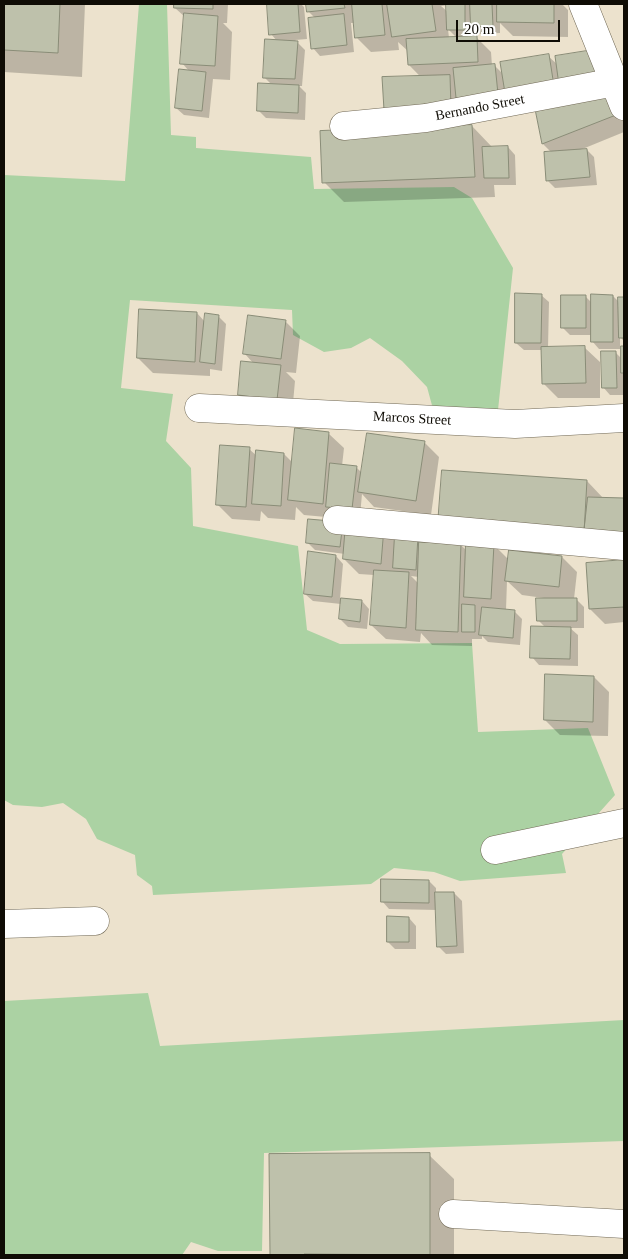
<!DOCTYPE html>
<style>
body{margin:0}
#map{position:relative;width:628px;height:1259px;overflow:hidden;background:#ece2cd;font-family:"Times New Roman",serif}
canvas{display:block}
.frame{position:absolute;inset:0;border:5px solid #0f0c05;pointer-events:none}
.scale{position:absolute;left:456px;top:20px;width:104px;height:22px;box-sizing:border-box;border:2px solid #0f0c05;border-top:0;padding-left:6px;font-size:15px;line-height:18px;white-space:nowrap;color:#0f0c05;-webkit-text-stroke:4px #fff;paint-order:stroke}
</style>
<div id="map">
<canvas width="628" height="1259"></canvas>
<div class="frame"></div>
<div class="scale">20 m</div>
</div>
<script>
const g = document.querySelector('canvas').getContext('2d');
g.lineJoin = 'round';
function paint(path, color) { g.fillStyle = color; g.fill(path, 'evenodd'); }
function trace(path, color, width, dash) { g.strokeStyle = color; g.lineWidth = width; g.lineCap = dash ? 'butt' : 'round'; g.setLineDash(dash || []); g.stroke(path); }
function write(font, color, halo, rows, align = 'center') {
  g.font = font + ' "Times New Roman",serif'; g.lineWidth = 4; g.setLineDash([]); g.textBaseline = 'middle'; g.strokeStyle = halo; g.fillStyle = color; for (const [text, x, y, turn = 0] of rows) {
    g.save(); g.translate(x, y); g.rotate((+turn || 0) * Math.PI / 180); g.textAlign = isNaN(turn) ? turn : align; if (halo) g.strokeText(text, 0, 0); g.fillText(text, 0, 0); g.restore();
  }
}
paint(new Path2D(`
 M139,4H167L171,135L196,137V148L311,157L314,189L454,187L472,198L513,268L498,410L433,409L427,387L402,361L370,338L351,348L324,352L293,335L292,310L130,300L121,388L173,394L166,441L191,468L193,526L298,546L307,630L340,644L472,643L478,732L588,728L615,795L562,854L566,873L460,881L434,872L394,868L371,884L153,895L152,886L137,875L135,855L97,839L86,819L63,803L42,807L13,805L4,800V175L125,181Z
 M148,993L160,1046L624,1020V1141L264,1153L262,1251H218L191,1242L182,1255H4V1001Z`), '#abd2a3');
paint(new Path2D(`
 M4,4H85L82,77L4,72Z
 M175,4H228L227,23H223L232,32L230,80L213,79L209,118L184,115L176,108L189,71L182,63L185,17L175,8Z
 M268,4H301L304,7L307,39L295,40L305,50L302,86H299L306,93L305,120L266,118L259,111L272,85L264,77L277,41L271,34Z
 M307,4H562L568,10V37L513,36L500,23V33L480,34L472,26V37H476L491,52L492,66L494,65L503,74L548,56L558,65L624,105V132L580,150H587L594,157L597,185L555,188L548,181L545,154L552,153L543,144L536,105L465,122L409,65L408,51L398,42L399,50L371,52L357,38L355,23H351L354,52L320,56L313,48L315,18L308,11ZM448,5V12L441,6ZM448,29L457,38H449Z
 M472,126L492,147H508L515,155L516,185H494L495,197L344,202L324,182Z
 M541,295L549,302L548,348H585L600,362V398H558L543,383L542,350H524L516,343Z
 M613,296L619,302V298H624V341L620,337V349H599L592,341V335H570L562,327L586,297L592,303Z
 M197,313L205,322L218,316L226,324L222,371L210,369V376L153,373L138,358Z
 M285,321L300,336L296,373L286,372L295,381L292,414L254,410L239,395L254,364L245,354Z
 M623,347H624V395H610L603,387L616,353L623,360Z
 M329,434L344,448L342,466L356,467L362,473L424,442L439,457L431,515L374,507L362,494L360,516L337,518L304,515L296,507L295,520L268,518L261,511L260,521L232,519L217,504L249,449L257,456L284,454L293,463Z
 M587,481L604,499H624V549L495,546L509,560L562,557L577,572L574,599H576L584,607V628H570L578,635V666L539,665L532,657L545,627L538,620L544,598L522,595L507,581L506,610L514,611L522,619L520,645L488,642L482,636V639H472V646L432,645L421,633L420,642L386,639L371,625L374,575L359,574L344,559L345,554L315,550L307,542L309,520L383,528L396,541L417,537L424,543L460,544L467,551ZM411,576L419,577V584Z
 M336,556L343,564L340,599L362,601L369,609L367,629L348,627L340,619L341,604L313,601L305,594Z
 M624,561V622L605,624L590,609L587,564Z
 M594,677L609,692L608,736L560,735L545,720Z
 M429,881L436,888V894L454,893L462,901L464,953L446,954L438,946L437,910L389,909L382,901Z
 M409,918L416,926V949H395L388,942Z
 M429,1155L454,1179V1255H271Z`), '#0003');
const building = new Path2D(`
 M4,4H60L58,53L4,50Z
 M174,4H213V9L174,8Z
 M267,4H298L300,32L269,35Z
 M306,4H344L345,8L307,12Z
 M352,4H382L385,35L355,38Z
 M387,4H432L436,31L392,37Z
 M446,4H465V30H447Z
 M470,4H492L493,26L471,27Z
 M497,4H554V23L497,22Z
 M184,13L218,16L215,66L180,64Z
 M344,14L347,45L311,49L308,18Z
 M477,36L478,62L408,65L406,39Z
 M265,39L298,41L295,79L263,78Z
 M593,50L598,79L559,85L555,56Z
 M549,54L554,86L505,93L500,62Z
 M495,64L498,94L456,98L453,68Z
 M179,69L206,72L202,111L175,108Z
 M450,75L451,108L384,110L382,77Z
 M258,83L299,85L298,113L257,111Z
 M612,91L616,115L542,144L534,104Z
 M472,125L475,177L322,183L320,131Z
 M508,146L509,178H484L482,147Z
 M587,149L590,177L546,181L544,152Z
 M515,293L542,294L541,343H515Z
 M591,294L613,295V342H591Z
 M561,295H586V328H561Z
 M618,297H624V338H619Z
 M139,309L197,312L195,362L137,358Z
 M205,313L219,315L215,364L200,362Z
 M248,315L286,320L281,359L243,354Z
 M585,346L586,383L542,384L541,347Z
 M621,346H624V373H621Z
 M601,351H616L617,388H602Z
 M241,361L281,365L277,400L238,395Z
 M295,428L329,432L323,504L288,500Z
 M367,433L425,441L416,501L358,492Z
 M220,445L250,447L246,507L216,505Z
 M256,450L284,453L281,506L252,504Z
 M330,463L357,466L352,509L326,507Z
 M442,470L587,480L584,533L438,524Z
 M588,497L624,498V535L584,533Z
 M308,519L343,522L340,547L306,543Z
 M346,523L384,527L381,564L343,559Z
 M395,534L418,536L416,570L393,568Z
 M419,542L461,543L458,632L416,630Z
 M466,542L494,544L491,599L464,597Z
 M509,550L562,556L559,587L505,581Z
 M308,551L336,555L332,597L304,594Z
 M624,560V607L589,609L586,563Z
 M374,570L409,572L406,628L370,625Z
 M341,598L362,600L360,622L339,619Z
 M536,598H577V621H537Z
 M462,604L475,605V632H462Z
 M482,607L515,610L513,638L479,635Z
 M531,626L571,627L570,659L530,658Z
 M545,674L594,676L593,722L544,720Z
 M381,879L429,880V903L381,902Z
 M435,892H454L457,946L437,947Z
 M387,916L409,917V942H387Z
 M430,1153V1255L304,1254L305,1255H270L269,1154Z`);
paint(building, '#bec1ab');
trace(building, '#898c77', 1);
const minor = new Path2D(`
 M583,4L624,106
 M344,126L426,118L615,82
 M199,408L515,424L624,418
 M337,520L624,546
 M495,850L624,823
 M4,924L95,921
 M453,1214L624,1224`);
trace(minor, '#716956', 29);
trace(minor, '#fff', 28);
write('14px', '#0f0c05', '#fff', [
 ["Bernando Street",480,108,-11],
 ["Marcos Street",412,419,3]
]);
</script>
